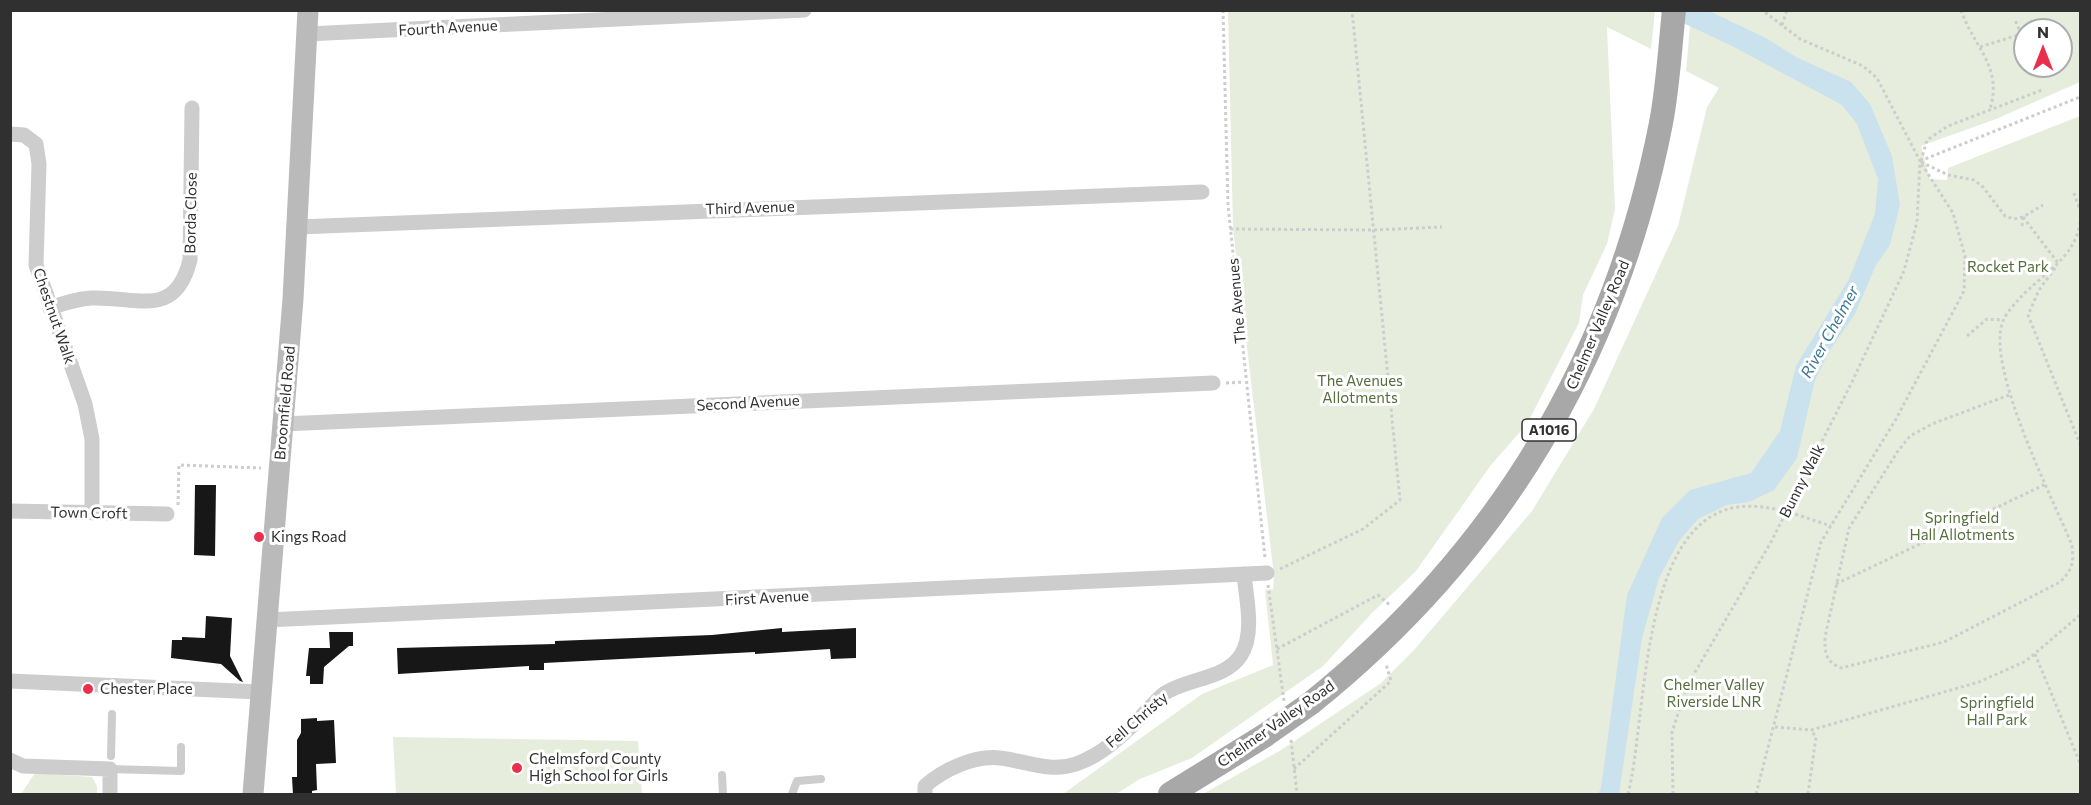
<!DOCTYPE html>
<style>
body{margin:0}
#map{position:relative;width:2091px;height:805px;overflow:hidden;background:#fff;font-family:Commissioner,sans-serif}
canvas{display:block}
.frame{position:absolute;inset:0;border:12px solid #303030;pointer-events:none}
.north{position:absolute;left:2013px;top:18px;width:60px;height:60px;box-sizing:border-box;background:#fff;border:2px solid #acacac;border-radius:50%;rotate:0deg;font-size:16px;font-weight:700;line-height:24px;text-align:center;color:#303030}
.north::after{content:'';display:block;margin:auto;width:21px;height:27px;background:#e92f4b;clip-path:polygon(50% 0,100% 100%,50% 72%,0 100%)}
</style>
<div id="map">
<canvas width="2091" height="805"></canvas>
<div class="frame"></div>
<div class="north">N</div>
</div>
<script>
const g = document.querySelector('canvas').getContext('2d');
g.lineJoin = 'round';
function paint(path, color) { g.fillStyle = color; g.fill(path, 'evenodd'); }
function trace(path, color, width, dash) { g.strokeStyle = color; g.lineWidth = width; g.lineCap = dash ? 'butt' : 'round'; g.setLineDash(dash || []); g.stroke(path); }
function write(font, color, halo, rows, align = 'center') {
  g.font = font + ' Commissioner,sans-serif'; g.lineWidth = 6; g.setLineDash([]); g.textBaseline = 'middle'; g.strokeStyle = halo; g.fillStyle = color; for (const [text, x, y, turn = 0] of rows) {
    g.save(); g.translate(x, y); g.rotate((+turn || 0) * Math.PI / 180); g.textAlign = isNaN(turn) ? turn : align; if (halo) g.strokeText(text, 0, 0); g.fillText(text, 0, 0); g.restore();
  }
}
paint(new Path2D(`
 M1228,11H1655L1651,49L1607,27L1615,209L1607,244L1583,295L1579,323L1527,424L1491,465L1416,571L1372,613L1323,666L1192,758L1140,779L1116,794H1063L1202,694L1273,665L1265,590L1273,589L1274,576L1233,229Z
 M1658,11H2080V82L1996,119L1921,146L1930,179L1947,180L1948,168L2080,116V794H1203L1281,750L1381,683L1414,650L1532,511L1594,409L1678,226L1707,107L1719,88L1686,71L1690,26ZM2025,30H2061V66H2025Z
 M393,737L638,741L642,794H396Z
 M35,773L92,777L97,786V794H21Z`), '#e7eddd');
paint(new Path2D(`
 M1658,11H1709L1766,38L1796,57L1851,82L1870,104L1892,156L1900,205L1890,245L1876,265L1855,314L1830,350L1815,380L1797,458L1774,490L1749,502L1727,505L1698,519L1679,541L1659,578L1642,638L1619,794H1598L1601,788L1627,595L1662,518L1690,490L1751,473L1780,431L1796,366L1849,279L1875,214L1878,179L1857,124L1842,105L1732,46Z`), '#c9e2ed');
paint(new Path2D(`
 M195,485H216L215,556L194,555Z
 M206,616L232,618L230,656L243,682L240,681L221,664L171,658L172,640H182V637L205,638Z
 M782,628V632L856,628V658L831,659L830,649L755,654V652L544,663V670H529V666L398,674L397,648L555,644V641L712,635Z
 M329,632H353V646H349L324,667L323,684H310V676H306L309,648H330Z
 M317,718V721L334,720L336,763L316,764L317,790L312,791V795H293L292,777H297V740L301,733V719Z`), '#171717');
trace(new Path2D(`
 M1223,10L1228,205L1265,558
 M1961,10C1974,48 2003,66 1990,109
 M1782,25L1787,10
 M1980,47L2021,34L2015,20
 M1920,161L2080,97
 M1921,161L1927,140L1948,126L2042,90
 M1921,162L1948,175L1974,180L1983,187L2005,216L2014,219L2023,217L2043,205
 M2074,193L2080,210
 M2023,217L2058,263
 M2022,226L2023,217
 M1230,229L1374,230L1442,227
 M2055,268L2039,290L2028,315L2080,444
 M1967,336L1987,319L2003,320
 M1226,383L1244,382
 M2009,395L1932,424L1910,436L1898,451L1849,528L1825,637C1825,653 1825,661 1841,668L1944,642L2060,582C2073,569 2074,562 2072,545C2052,497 1985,366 2003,321C2006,313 2014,305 2019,299C2042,274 2075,258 2080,223
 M178,505L179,465L261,468
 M1280,569L1363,529L1400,500L1352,10
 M1836,584L2046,484
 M1268,585L1284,701
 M1277,649L1378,595L1391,606
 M2035,654L2080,763
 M1775,727L1811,730L1979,682L2026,661L2080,615
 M1291,740L1297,794
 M1294,769L1391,681L1386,664
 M1628,794C1647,721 1639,529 1732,508C1765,501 1800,516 1831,526
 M1673,794L1672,732L1687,686L1771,542L1852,382L1904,271L1917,222L1920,161L1877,78L1863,66L1800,39L1762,10
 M1756,794L1821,542L1896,419L1964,291L1965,256L1953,213L1921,163
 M1808,794L1816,737L1811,730`), '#cdcdcd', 3, [3, 3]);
trace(new Path2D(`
 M111,756L112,714
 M110,769L181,771V747
 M722,775L723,794
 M792,794L797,781L821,779`), '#cdcdcd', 8);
trace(new Path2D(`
 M307,34L804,10
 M10,134L24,135L36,144L39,164L36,265L85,404L92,439V513
 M298,227L1202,192
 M50,308C64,303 76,299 91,298C137,296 175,320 190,260L192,108
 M283,424L1213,383
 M10,511L167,514
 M267,620L1267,573
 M10,681L260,692
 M10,760L23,766L110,769V794
 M925,794V786C943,770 974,755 1000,758C1026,761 1050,773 1076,764C1102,755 1123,735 1142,716C1150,708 1157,699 1165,693C1189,678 1226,679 1241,655C1255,633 1246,598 1244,574`), '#cdcdcd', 15);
trace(new Path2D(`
 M253,794L293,299L308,10`), '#bababa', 21);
trace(new Path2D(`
 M1311,703C1498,553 1615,358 1661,123C1668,86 1670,48 1674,10
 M1170,794L1264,736`), '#a8a8a8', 24);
trace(new Path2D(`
 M1264,736L1311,703`), '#a8a8a8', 24);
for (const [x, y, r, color] of [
 [259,537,6,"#e92f4b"],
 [88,689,6,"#e92f4b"],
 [517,768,6,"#e92f4b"]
]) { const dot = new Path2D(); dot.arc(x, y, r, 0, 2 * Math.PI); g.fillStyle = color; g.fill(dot); trace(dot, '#fff', 2); }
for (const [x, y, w] of [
 [1549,430,54]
]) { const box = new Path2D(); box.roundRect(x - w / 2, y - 11, w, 22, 4.5); g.fillStyle = '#fff'; g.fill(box); trace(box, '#303030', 1.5); }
write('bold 14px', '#303030', null, [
 ["A1016",1549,430]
]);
write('15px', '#303030', '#fff', [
 ["Fourth Avenue",448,28,-3],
 ["Third Avenue",750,208,-2],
 ["Borda Close",191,213,-89],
 ["The Avenues",1237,301,-95],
 ["Chestnut Walk",54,316,71],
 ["Chelmer Valley Road",1598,325,-67],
 ["Broomfield Road",285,403,-85],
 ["Second Avenue",748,403,-3],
 ["Bunny Walk",1802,481,-63],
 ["Town Croft",89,513,1],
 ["First Avenue",767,598,-3],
 ["Fell Christy",1137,720,-41],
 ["Chelmer Valley Road",1276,724,-35]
]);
write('15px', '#566d3c', '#fff', [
 ["Rocket Park",2008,267],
 ["The Avenues",1360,381],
 ["Allotments",1360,398],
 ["Springfield",1962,518],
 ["Hall Allotments",1962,535],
 ["Chelmer Valley",1714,685],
 ["Riverside LNR",1714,702],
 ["Springfield",1997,703],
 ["Hall Park",1997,720]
]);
write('15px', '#303030', '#fff', [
 ["Kings Road",271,537],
 ["Chester Place",100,689],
 ["Chelmsford County",529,759],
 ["High School for Girls",529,776]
], 'left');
write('italic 16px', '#3b7894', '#fff', [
 ["River Chelmer",1830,332,-61]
]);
</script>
